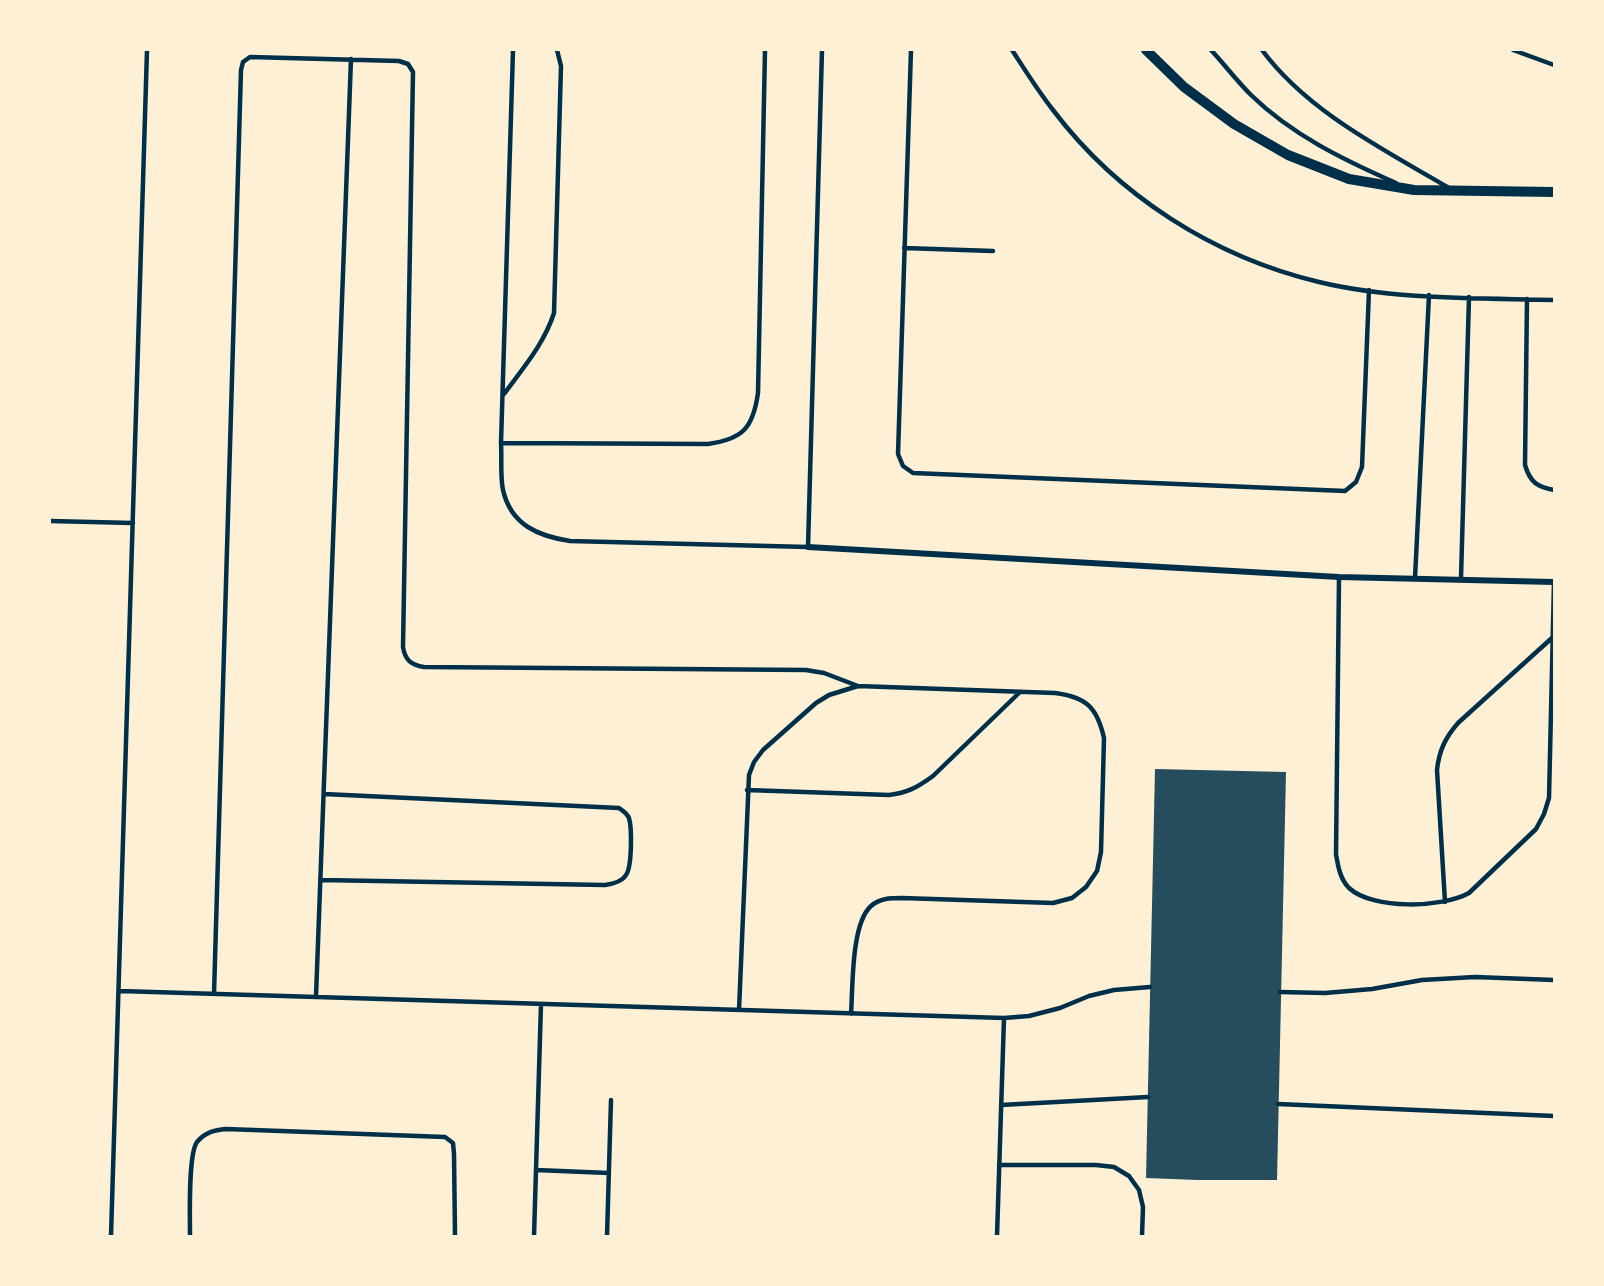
<!DOCTYPE html>
<style>
body{margin:0}
#map{position:relative;width:1604px;height:1286px;overflow:hidden;background:#fdf0d5;font-family:Ubuntu,sans-serif}
canvas{display:block}
.frame{position:absolute;inset:0;border:51px solid #fdf0d5;pointer-events:none}
</style>
<div id="map">
<canvas width="1604" height="1286"></canvas>
<div class="frame"></div>
</div>
<script>
const g = document.querySelector('canvas').getContext('2d');
g.lineJoin = 'round';
function paint(path, color) { g.fillStyle = color; g.fill(path, 'evenodd'); }
function trace(path, color, width, dash) { g.strokeStyle = color; g.lineWidth = width; g.lineCap = dash ? 'butt' : 'round'; g.setLineDash(dash || []); g.stroke(path); }
paint(new Path2D(`
 M1155,769L1286,772L1277,1180H1198L1146,1178Z`), '#264d5e');
trace(new Path2D(`
 M513,50L501,443C502,458 500,476 503,490C511,525 538,536 570,541L808,547L822,50
 M911,50L898,454L903,466L913,473L1345,491L1356,482L1362,467L1369,290
 M1012,50C1025,70 1038,91 1053,110C1118,196 1214,257 1319,282C1393,300 1479,298 1554,300
 M1211,50C1224,64 1237,81 1251,95C1292,135 1344,160 1396,183
 M1262,50C1308,112 1383,149 1449,188
 M1513,50L1554,65
 M904,248L993,251
 M1527,299L1525,465C1530,482 1537,487 1554,490
 M504,394C523,368 544,344 554,313L561,66L557,50
 M501,443L708,444C743,439 753,428 758,393L765,50
 M50,521L133,523
 M1339,577L1336,854C1338,866 1340,879 1349,888C1373,910 1442,908 1469,893L1536,829L1544,814L1549,798L1554,582
 M1415,578L1429,295
 M1461,578L1469,297
 M747,790L889,795C907,793 918,787 933,776L1020,692
 M320,880L605,885C612,884 622,882 626,875C632,867 632,828 629,818C627,813 623,811 619,808L324,794
 M1445,902L1437,770C1439,751 1445,738 1458,723L1553,637
 M120,991L1004,1018L1029,1016L1060,1008L1089,996L1114,990L1150,987
 M1280,992L1325,993L1372,989L1422,980L1475,977L1554,980
 M214,994L241,70L243,62L250,57L399,61L408,64L413,72L403,647C405,660 411,665 424,667L806,670L824,673L858,686
 M316,996L351,59
 M739,1010L749,775L754,762L763,750L816,703L829,695L858,686L1055,693C1086,697 1097,707 1104,738L1101,852L1097,871L1086,887L1072,898L1053,903L902,898C891,898 880,898 871,906C851,924 853,986 851,1014
 M1278,1104L1554,1116
 M1001,1105L1148,1097
 M999,1165H1096L1114,1167L1129,1176L1139,1190L1143,1207L1142,1236
 M536,1170L609,1173
 M111,1236L147,50
 M190,1236C190,1218 188,1154 197,1142C205,1132 215,1130 226,1129L445,1137L453,1143L454,1154L455,1236
 M534,1236L541,1004
 M607,1236L611,1100
 M997,1236L1004,1018`), '#003049', 4.5);
trace(new Path2D(`
 M808,547L1339,577L1554,582`), '#003049', 6);
trace(new Path2D(`
 M1146,50L1184,87L1234,124L1288,155L1349,179L1414,190L1554,192`), '#003049', 10);
</script>
